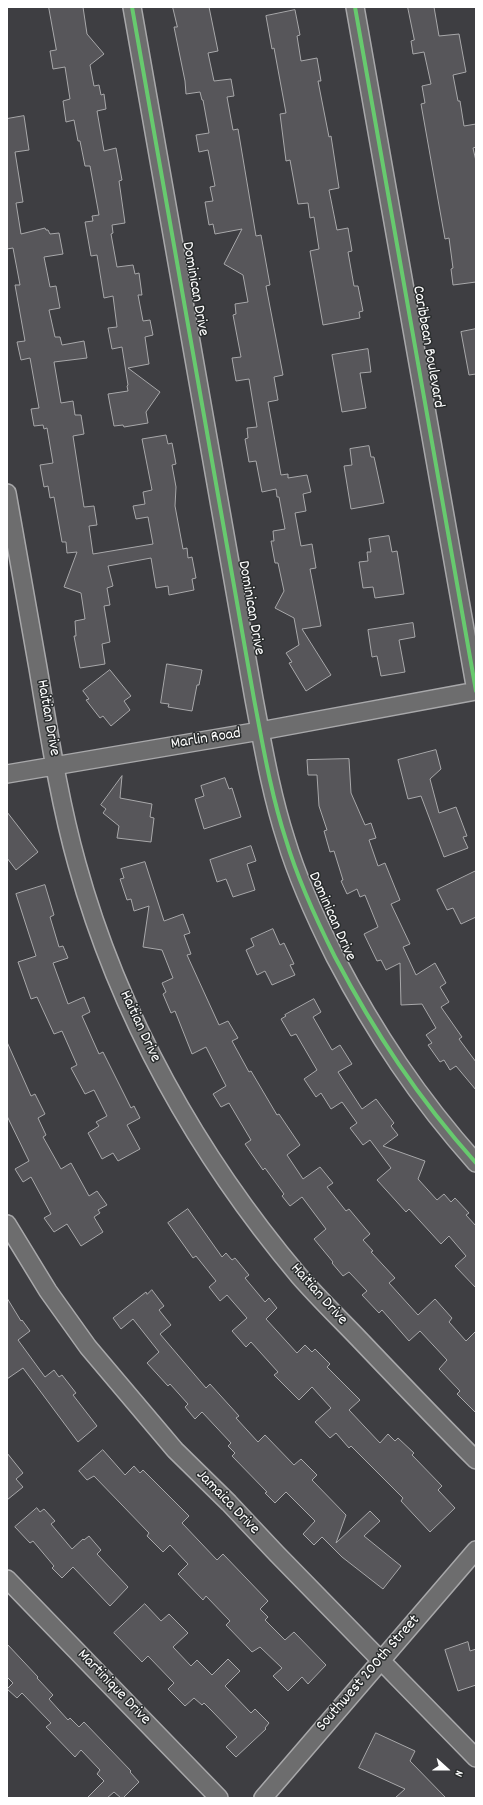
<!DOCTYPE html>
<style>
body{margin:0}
#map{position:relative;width:483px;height:1805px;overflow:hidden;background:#3e3e42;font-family:Dekko,sans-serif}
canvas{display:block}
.frame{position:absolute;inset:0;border:8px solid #fff;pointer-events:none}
.north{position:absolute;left:427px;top:1749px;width:40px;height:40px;-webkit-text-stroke:3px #2a2d2e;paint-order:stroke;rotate:111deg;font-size:11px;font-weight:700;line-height:16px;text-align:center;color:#fff}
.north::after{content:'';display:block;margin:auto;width:14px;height:18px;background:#fff;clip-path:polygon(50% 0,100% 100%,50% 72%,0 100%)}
</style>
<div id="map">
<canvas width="483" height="1805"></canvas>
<div class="frame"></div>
<div class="north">N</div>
</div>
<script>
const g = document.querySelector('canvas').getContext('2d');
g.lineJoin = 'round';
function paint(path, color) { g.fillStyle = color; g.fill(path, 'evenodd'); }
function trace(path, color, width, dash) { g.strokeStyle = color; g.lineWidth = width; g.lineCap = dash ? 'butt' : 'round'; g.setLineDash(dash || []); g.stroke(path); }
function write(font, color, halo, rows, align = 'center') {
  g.font = font + ' Dekko,sans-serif'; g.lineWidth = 3; g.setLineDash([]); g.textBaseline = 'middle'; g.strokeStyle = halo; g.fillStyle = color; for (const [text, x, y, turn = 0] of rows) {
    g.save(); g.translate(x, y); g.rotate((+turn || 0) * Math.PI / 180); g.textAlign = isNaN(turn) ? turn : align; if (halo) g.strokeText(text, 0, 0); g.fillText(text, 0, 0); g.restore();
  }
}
const building = new Path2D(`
 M49,7H83L87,34L104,54L90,65L94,86L99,85L101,95L104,94L106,109L97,111L104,151L116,148L122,180L119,181L125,223L112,225L113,233L111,234L117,267L133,265L135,274L139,273L142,295H138L143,321L150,320L153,335L145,337L149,364L128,368L160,392L146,412L148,423L124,427L123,425L114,426L108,394L128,391L127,386L128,385L122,347L112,349L108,328L117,327L113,296L104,298L97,255L91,256L85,222L93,221L92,216L99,215L90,166H85L80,141H78L74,120L66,122L63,101L70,99L65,67L53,69L50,51L56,50Z
 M173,7H209L218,51L208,53L214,81L231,79L234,96L227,97L233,130L238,129L256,236L261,235L270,285L266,286L283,375L274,377L278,400L268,402L281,475L288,474V478L307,475L311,492L303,494L306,511L295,513L301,546L312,544L316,568L310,569L321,626L302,629L331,675L306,691L289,663L292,662L286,653L299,645L294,618L275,608L284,591L278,563H275L271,541H274L273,531L285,529L279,497H277L276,489L262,492L256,461L249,462L245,439L248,438L247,428L257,427L249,379L236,381L232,358L241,357L233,315L236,314L235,304L248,302L243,275L224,264L242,229L215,234L213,224L209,225L205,202L213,201L210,187L215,186L208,150L199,152L196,135L209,133L203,100H202L200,92L186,94L185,81L174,27H177Z
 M408,7H434L439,36L459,34L466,72L453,75L458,101H460L464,126L476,124V147L473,148L476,161V282L453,285L451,269L453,268L449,238L445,239L421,104L425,103L422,86L431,84L424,52L413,54L411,41L414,40Z
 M295,10L300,35L297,36L301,61L317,58L321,81H318L329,137L331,136L339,188L329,190L337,230L348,228L352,251L348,252L354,286H358L363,311L359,312L360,318L323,325L310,251L319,249L314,217L310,218L308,203L298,204L290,160L286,161L280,114L286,113L274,48L272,49L266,16Z
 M24,116L29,150L15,152L23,202L16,203L21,234L45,228L46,230H48L50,234L59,233L63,254L44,257L50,287L56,286L60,308L49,310L55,337H60L62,345L84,341L87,358L54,362L61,403L73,401L75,415H81L84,434L73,436L84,507L94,506L97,525L89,526L93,554L153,544L148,517L136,519L133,506L145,504L143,492L152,490L142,439L166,435L168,444L172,443L176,464L172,465L176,487L175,506L183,549L187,548L188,558L192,557L196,578L192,579L194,590L169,595L168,586L156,588L151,558L108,566L113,586L107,588L110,605L104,606L110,642L102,644L105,664L80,668L74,636H76L75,621L85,619L81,593L64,587L77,552L67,553L66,542H62L54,497L50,498L48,486L44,487L40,465L53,463L47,428L44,429L43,425L34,426L31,409L39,408L30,358L21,360L17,342L25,341L15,285H20L13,248L7,249V119Z
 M476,329V374L469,375L461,332Z
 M368,349L371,372L360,373L366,408L342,412L332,355Z
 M369,446L371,457H374L384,503L351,509L344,466L352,465L350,449Z
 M389,536L392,552L397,551L404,594L375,598L373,587L363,588L359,562L368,561L367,552H371L369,539Z
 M413,623L415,637L399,640L405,672L381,676L377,656L372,657L368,630Z
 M167,664L202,670L199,685H197L192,711L168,707L169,704L161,703Z
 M110,670L131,696L124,701L130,710L111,726L103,716L100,718L86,700L89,699L83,691Z
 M436,750L441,769L430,779L439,813L456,807L467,836L463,837L468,848L444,857L421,796L408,799L398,760Z
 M349,759L351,793L365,825L371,823L376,838L369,840L378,866L385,863L400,900L391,904L410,944L403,947L416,975L435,963L446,983L440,987L449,1002L441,1007L462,1037L459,1039L476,1062V1090L456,1066L450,1070L444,1060L440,1062L428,1045L432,1043L426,1035L436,1028L422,1004L401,1005L400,963L386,970L381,960L377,961L364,934L378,927L365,895L360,897L357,889L347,894L341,881L343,880L334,851L330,852L324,831L327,830L319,806L317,775H308L307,760Z
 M122,776L120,798L152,804L150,817L154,818L151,842L117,838L119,826L103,813L106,809L101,805Z
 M225,778L229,789L232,788L241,817L204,829L195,799L204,796L201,786Z
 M7,812L38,852L16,870L7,858Z
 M251,846L256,861L247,864L255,890L233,897L226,879L217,882L210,860Z
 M145,862L164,921L183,914L190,933L184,935L191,954L187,955L219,1025L228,1021L238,1038L232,1041L249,1072L251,1071L277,1115L279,1114L300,1145L287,1155L303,1179L320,1167L333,1183L327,1187L346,1211L349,1209L370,1234L363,1240L373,1251L371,1252L395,1278L389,1283L418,1315L435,1299L452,1318L449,1322L466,1341L476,1331V1413L457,1394L460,1391L439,1369L447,1360L420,1331L409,1341L382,1310L379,1313L362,1295L367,1291L349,1272L343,1276L332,1263L333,1262L314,1239L326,1229L302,1197L290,1206L282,1196L284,1194L265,1168L263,1170L245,1144L251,1140L229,1103L221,1107L213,1094L226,1086L206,1047L192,1054L175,1011L171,1013L163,994L166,992L162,983L173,978L162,950L143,947L149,906L134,911L131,899L127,900L120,879L124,878L121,869Z
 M476,871V917L461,924L453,908L447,910L437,890Z
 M45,885L54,915L50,917L59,947L63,946L68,958L53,963L68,1004L84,997L90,1012L82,1016L99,1054L103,1052L131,1108L134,1106L140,1118L127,1125L140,1149L118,1161L113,1153L102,1159L88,1133L99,1126L96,1122L107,1116L94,1090L85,1094L71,1068L77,1065L62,1031L54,1034L37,997L31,999L18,962L36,956L16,894Z
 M273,929L280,945L284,943L294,964L290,965L295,975L272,985L265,971L257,975L246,950L254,946L251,939Z
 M314,999L321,1012L313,1017L332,1050L340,1045L352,1064L338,1072L362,1109L376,1099L394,1123L391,1126L398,1135L383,1146L425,1161L418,1179L437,1200L444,1194L451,1202L455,1198L469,1213L466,1215L476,1226V1288L455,1266L466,1256L449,1236L441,1244L409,1209L406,1212L377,1180L391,1168L370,1140L363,1145L350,1128L357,1123L342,1102L331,1109L321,1093L316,1097L304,1079L317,1070L296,1034L291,1036L281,1019L286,1016L285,1015Z
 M7,1042L31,1096L35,1094L45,1114L38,1118L46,1135L43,1137L61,1169L71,1163L89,1196L97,1191L107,1205L98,1210L100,1213L94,1217L103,1232L81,1246L67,1224L54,1232L44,1218L51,1214L31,1177L23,1182L15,1169L29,1161L7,1116Z
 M188,1209L222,1257L226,1253L232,1260L235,1258L249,1275L245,1278L265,1302L269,1298L277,1308L266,1319L297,1353L305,1345L312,1352L315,1349L330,1364L327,1367L360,1400L349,1410L380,1443L388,1434L395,1441L398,1438L414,1453L412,1455L442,1486L438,1490L455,1508L430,1532L401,1501L403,1498L351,1446L349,1448L336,1433L330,1438L315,1422L331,1408L312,1387L299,1400L274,1375L278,1372L251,1342L246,1347L232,1331L247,1318L227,1295L220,1301L209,1287L216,1281L196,1256L193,1258L168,1223Z
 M152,1290L164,1306L159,1310L171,1325L160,1334L206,1388L210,1384L239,1416L236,1418L258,1442L265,1435L294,1465L301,1459L317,1475L312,1480L346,1515L336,1543L370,1511L380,1521L364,1536L401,1566L383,1589L342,1557L322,1537L314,1545L303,1534L315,1521L286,1492L275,1503L265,1493L267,1492L232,1456L235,1453L228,1446L231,1443L202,1412L195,1419L185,1407L188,1404L170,1384L168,1386L147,1363L159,1352L133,1319L121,1329L113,1318L146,1292L147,1294Z
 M7,1298L21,1321L22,1320L30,1331L18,1340L45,1377L54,1370L59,1377L62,1375L76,1393L73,1395L97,1426L78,1442L23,1368L7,1379Z
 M103,1450L125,1475L134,1466L140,1473L143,1470L189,1516L182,1523L217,1560L223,1554L268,1601L260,1609L268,1617L265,1620L285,1640L294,1632L326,1665L308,1684L302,1677L288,1691L273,1676L282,1668L260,1647L252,1652L226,1625L230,1621L206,1596L203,1600L178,1574L188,1564L170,1545L163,1552L147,1536L149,1533L94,1476L87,1480L79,1471Z
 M7,1453L23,1473L16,1479L23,1487L7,1500Z
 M37,1508L40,1512L44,1509L55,1521L51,1524L72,1549L83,1539L84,1540L89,1536L101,1550L97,1554L128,1587L110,1606L73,1567L62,1578L52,1568L54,1566L33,1541L30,1543L15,1527Z
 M145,1604L161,1621L169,1614L188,1633L173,1647L191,1666L197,1660L212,1675L228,1659L240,1671L225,1686L251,1713L255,1709L269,1723L265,1728L266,1729L236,1757L226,1747L237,1737L212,1711L204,1703L202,1705L194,1698L185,1706L168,1689L174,1683L148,1656L142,1662L114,1633Z
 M468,1642L470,1651L476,1649V1685L458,1691L445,1650Z
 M7,1644L38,1677L37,1678L53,1695L49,1699L68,1720L70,1718L79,1727L84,1722L131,1771L130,1772L139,1782L123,1798H121L114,1792L107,1798H87L104,1781L97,1774L100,1770L81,1750L75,1757L46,1727L51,1723L22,1693L17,1698L7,1689L13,1683L7,1677Z
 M376,1733L415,1751L410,1761L446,1798H395L405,1789L359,1768Z`);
paint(building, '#57565a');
trace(building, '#a8a8aa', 1);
const minor = new Path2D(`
 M132,7L254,699C263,746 271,794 286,840C298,880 316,919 335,957C375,1033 418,1098 476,1163
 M355,7L476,691
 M7,493C17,551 28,609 38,668C49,733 59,800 77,864C119,1016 198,1156 299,1276C319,1299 340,1319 360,1340C399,1381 437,1421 476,1460
 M7,774L260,731L476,691
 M7,1224L48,1291L88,1347L175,1450L229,1503L276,1553L476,1758
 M7,1579L219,1798
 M263,1798L476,1550`);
trace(minor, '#a8a8aa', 20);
trace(minor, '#6d6d6e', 17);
trace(new Path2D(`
 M132,7L254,699C263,746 271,794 286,840C298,880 316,919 335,957C375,1033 418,1098 476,1163
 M355,7L476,691`), '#67ca6e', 4);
write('16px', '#fff', '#2a2d2e', [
 ["Dominican Drive",194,289,80],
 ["Caribbean Boulevard",427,347,80],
 ["Dominican Drive",250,608,80],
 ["Haitian Drive",47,718,80],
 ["Marlin Road",206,740,-9],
 ["Dominican Drive",331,917,66],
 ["Haitian Drive",139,1027,65],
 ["Haitian Drive",318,1295,48],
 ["Jamaica Drive",227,1503,46],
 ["Southwest 200th Street",369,1674,-49],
 ["Martinique Drive",113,1688,46]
]);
</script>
